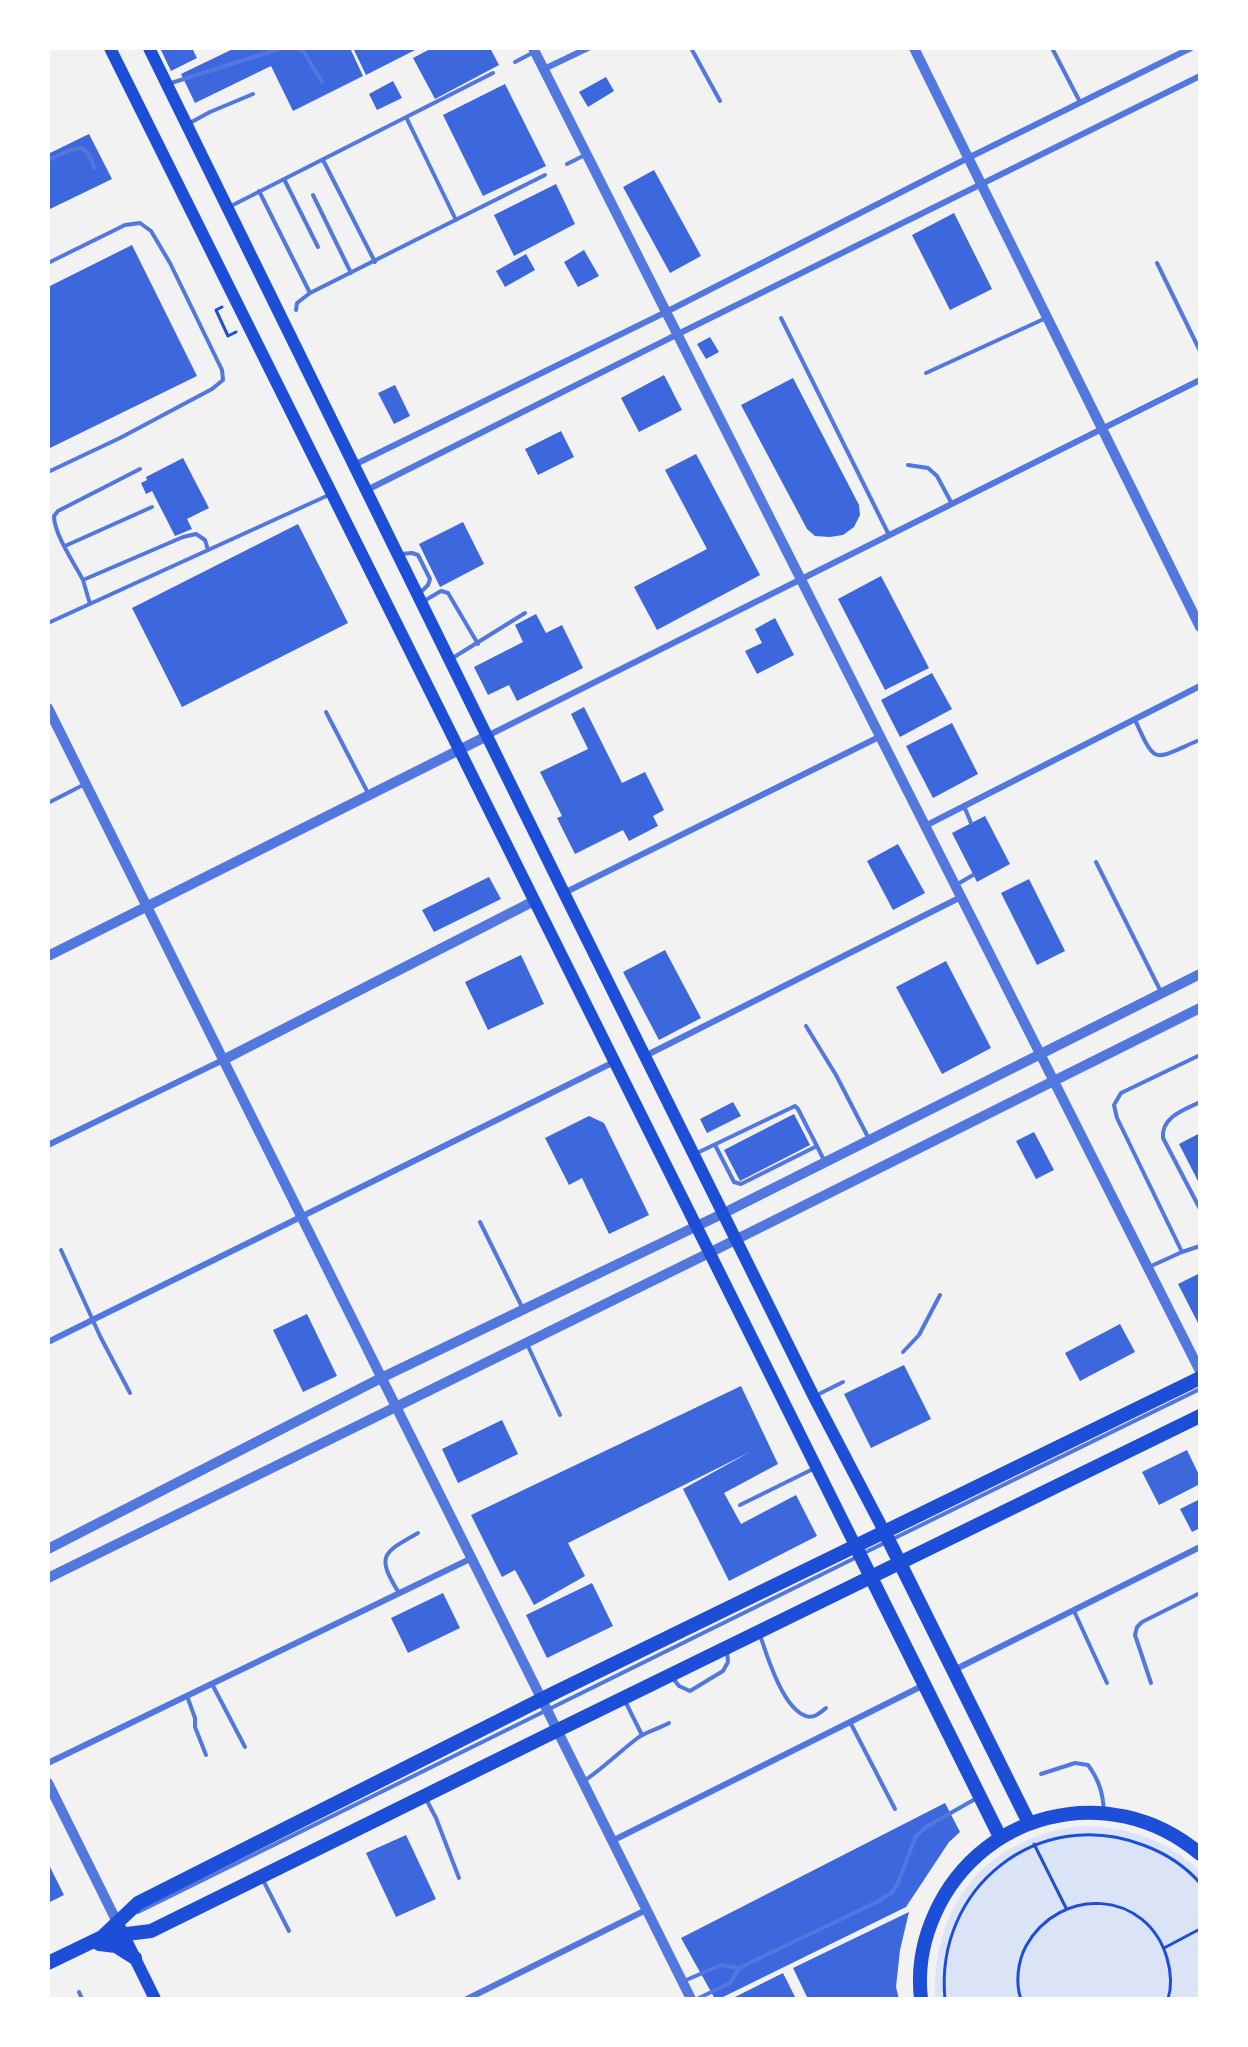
<!DOCTYPE html>
<style>
body{margin:0}
#map{position:relative;width:1248px;height:2047px;overflow:hidden;background:#f2f2f2;font-family:Signika,sans-serif}
canvas{display:block}
.frame{position:absolute;inset:0;border:50px solid #fff;pointer-events:none}
</style>
<div id="map">
<canvas width="1248" height="2047"></canvas>
<div class="frame"></div>
</div>
<script>
const g = document.querySelector('canvas').getContext('2d');
g.lineJoin = 'round';
function paint(path, color) { g.fillStyle = color; g.fill(path, 'evenodd'); }
function trace(path, color, width, dash) { g.strokeStyle = color; g.lineWidth = width; g.lineCap = dash ? 'butt' : 'round'; g.setLineDash(dash || []); g.stroke(path); }
paint(new Path2D(`
 M1080,1826C1126,1826 1165,1839 1200,1871V1999H935C932,1904 985,1839 1080,1826Z`), '#dbe4f7');
paint(new Path2D(`
 M160,48H192L197,58L171,71Z
 M235,48H350L363,76L293,111L271,66L195,103L181,74Z
 M353,48H419L366,75Z
 M432,48H490L499,65L435,99L413,58Z
 M606,77L614,91L588,107L579,92Z
 M393,81L402,98L377,110L369,94Z
 M505,84L546,166L483,196L443,115Z
 M89,134L112,179L48,210V154Z
 M654,170L701,256L670,273L623,187Z
 M556,184L575,224L514,256L494,215Z
 M954,213L992,289L950,310L912,235Z
 M132,245L197,376L48,449V287Z
 M584,250L599,276L578,287L564,262Z
 M526,254L535,270L505,287L496,271Z
 M710,337L719,352L706,359L697,344Z
 M664,375L682,410L639,432L621,398Z
 M793,378L859,505L860,515L854,527L843,535L830,537L815,536L807,529L741,405Z
 M395,385L410,416L394,424L378,393Z
 M561,431L574,457L538,475L525,449Z
 M696,454L760,575L657,630L634,587L707,549L665,470Z
 M183,458L209,508L187,519L192,529L175,536L152,491L146,494L141,483L147,480L146,477Z
 M463,522L484,564L440,587L419,544Z
 M298,524L348,623L182,707L132,608Z
 M881,576L929,668L885,690L838,599Z
 M536,614L546,633L562,625L583,668L517,701L509,685L488,695L474,667L523,642L515,625Z
 M775,618L794,655L757,674L745,651L762,643L755,629Z
 M932,673L952,709L900,737L881,700Z
 M584,707L622,783L645,772L664,810L653,816L658,826L629,841L623,830L575,854L557,818L562,816L540,772L588,749L571,714Z
 M952,723L978,774L933,798L906,746Z
 M985,816L1010,864L977,882L952,833Z
 M898,844L925,893L893,910L867,861Z
 M489,877L501,899L434,932L422,910Z
 M1029,879L1065,951L1037,965L1001,893Z
 M665,950L701,1018L659,1040L623,972Z
 M521,955L544,1004L488,1030L465,982Z
 M946,961L991,1048L942,1074L896,987Z
 M733,1102L741,1116L707,1133L700,1119Z
 M794,1114L810,1145L740,1181L724,1150Z
 M589,1116L604,1123L649,1215L609,1234L582,1178L569,1185L545,1138Z
 M1034,1132L1054,1170L1036,1179L1016,1141Z
 M1200,1133V1185L1179,1144Z
 M1200,1273V1327L1178,1284Z
 M307,1314L337,1376L303,1392L273,1330Z
 M1120,1324L1135,1352L1080,1381L1065,1353Z
 M904,1365L931,1419L871,1448L844,1394Z
 M741,1386L778,1464L724,1493L741,1524L796,1495L817,1536L729,1581L683,1489L750,1452L568,1543L585,1576L534,1605L515,1570L502,1577L471,1515Z
 M502,1420L518,1454L458,1483L442,1449Z
 M1187,1450L1200,1477V1484L1159,1505L1142,1472Z
 M1200,1499V1528L1192,1532L1180,1509Z
 M592,1583L613,1626L547,1658L526,1615Z
 M443,1593L460,1628L408,1653L391,1618Z
 M945,1803L960,1832L949,1842L906,1907L719,1999H715L681,1938Z
 M406,1835L436,1899L396,1917L366,1853Z
 M48,1863L64,1895L48,1903Z
 M909,1912L900,1950L896,1987L899,1999H808L793,1968Z
 M783,1973L796,1999H731Z`), '#3d67dc');
trace(new Path2D(`
 M222,307L216,310L228,336L236,332
 M1034,1844L1066,1908
 M1164,1948L1200,1929
 M945,1999C934,1888 1038,1805 1143,1845C1165,1853 1185,1866 1200,1883
 M1021,1999C1015,1983 1018,1961 1026,1946C1060,1885 1147,1890 1167,1958C1171,1972 1172,1986 1168,1999`), '#1d4ed8', 3);
trace(new Path2D(`
 M296,48L304,52L322,82
 M691,48L720,101
 M1052,48L1080,102
 M515,62L534,52
 M168,84L282,48
 M406,117L456,220
 M188,124L210,112L253,94
 M48,160L70,150L81,148L88,153L95,168
 M323,160L375,262
 M567,164L585,155
 M284,179L318,247
 M259,191L310,293
 M313,195L351,273
 M229,207L493,73
 M48,263L125,225L140,223L151,231L170,263L222,370L223,380L212,389L120,438L48,472
 M1157,263L1200,351
 M296,310L297,303L310,293L545,175
 M781,318L889,535
 M926,373L1046,318
 M908,465L928,468L937,476L952,504
 M65,546L152,507
 M401,554L412,553L418,555L430,579L428,585L419,594
 M83,580C74,563 54,534 54,516L58,511L140,469
 M424,601L441,591L448,593L478,644
 M90,604L83,580L183,537L196,534L205,540L208,550
 M48,623L331,494
 M451,659L525,613
 M326,712L369,795
 M1135,720C1156,766 1153,760 1197,741
 M48,803L85,784
 M964,806L971,823
 M1096,862L1161,992
 M956,885L973,875
 M806,1026L836,1075L869,1139
 M1200,1102C1184,1110 1161,1117 1163,1138L1200,1209
 M715,1145L734,1182L741,1184L817,1146
 M695,1154L795,1106L798,1109L824,1160
 M480,1222L522,1307
 M61,1250L100,1336L130,1393
 M1182,1252L1117,1118L1114,1105L1121,1093L1200,1055
 M1149,1267L1182,1252L1200,1246
 M527,1344L560,1415
 M903,1352L919,1335L940,1295
 M815,1396L843,1382
 M740,1505L815,1468
 M864,1553L1200,1389
 M399,1593C376,1556 382,1553 418,1533
 M1074,1611L1107,1683
 M760,1635C767,1656 783,1709 806,1716C814,1719 821,1712 826,1708
 M672,1677L679,1686L690,1691L723,1671L728,1662L727,1651
 M1151,1683L1135,1635L1137,1627L1142,1622L1200,1593
 M212,1684L245,1747
 M187,1696L195,1718V1727L206,1755
 M625,1701L642,1735
 M850,1722L895,1809
 M1041,1774L1075,1763L1088,1765C1099,1780 1103,1793 1104,1812
 M584,1781C604,1768 620,1751 639,1737C648,1731 660,1728 669,1723
 M426,1799L436,1818L459,1878
 M263,1880L289,1931
 M138,1912L857,1557
 M684,1981L721,1965L739,1968
 M79,1992L82,1999
 M697,1999L730,1983L739,1968L879,1901L891,1893L897,1885L916,1836L926,1827L977,1798`), '#5277de', 4);
trace(new Path2D(`
 M544,69L588,48
 M354,465L666,312L968,158L1191,48
 M367,490L678,334L1200,76
 M487,736L1200,380
 M925,826L1200,686
 M564,893L881,736
 M645,1056L961,897
 M48,1145L223,1060
 M48,1342L614,1062
 M954,1670L1200,1547
 M48,1763L470,1559
 M612,1841L924,1685
 M467,1999L646,1910`), '#5277de', 6);
trace(new Path2D(`
 M533,48L1200,1371
 M914,48L1200,627
 M48,708L691,1999
 M48,956L487,736
 M223,1060L534,901
 M48,1549L381,1378L724,1213L1200,974
 M48,1578L709,1253L1200,1008
 M48,1783L117,1922`), '#5277de', 10);
trace(new Path2D(`
 M110,48L855,1545
 M149,48L564,893L814,1397L884,1531
 M120,1928L155,1999`), '#1d4ed8', 12);
trace(new Path2D(`
 M884,1531L1029,1823
 M855,1545L1000,1837
 M102,1937L138,1903L556,1692L1200,1378
 M99,1944L116,1946L135,1958
 M48,1963L102,1937L151,1931L556,1731L1200,1416
 M921,1999C918,1973 922,1946 931,1923C974,1812 1109,1777 1200,1854`), '#1d4ed8', 14);
</script>
